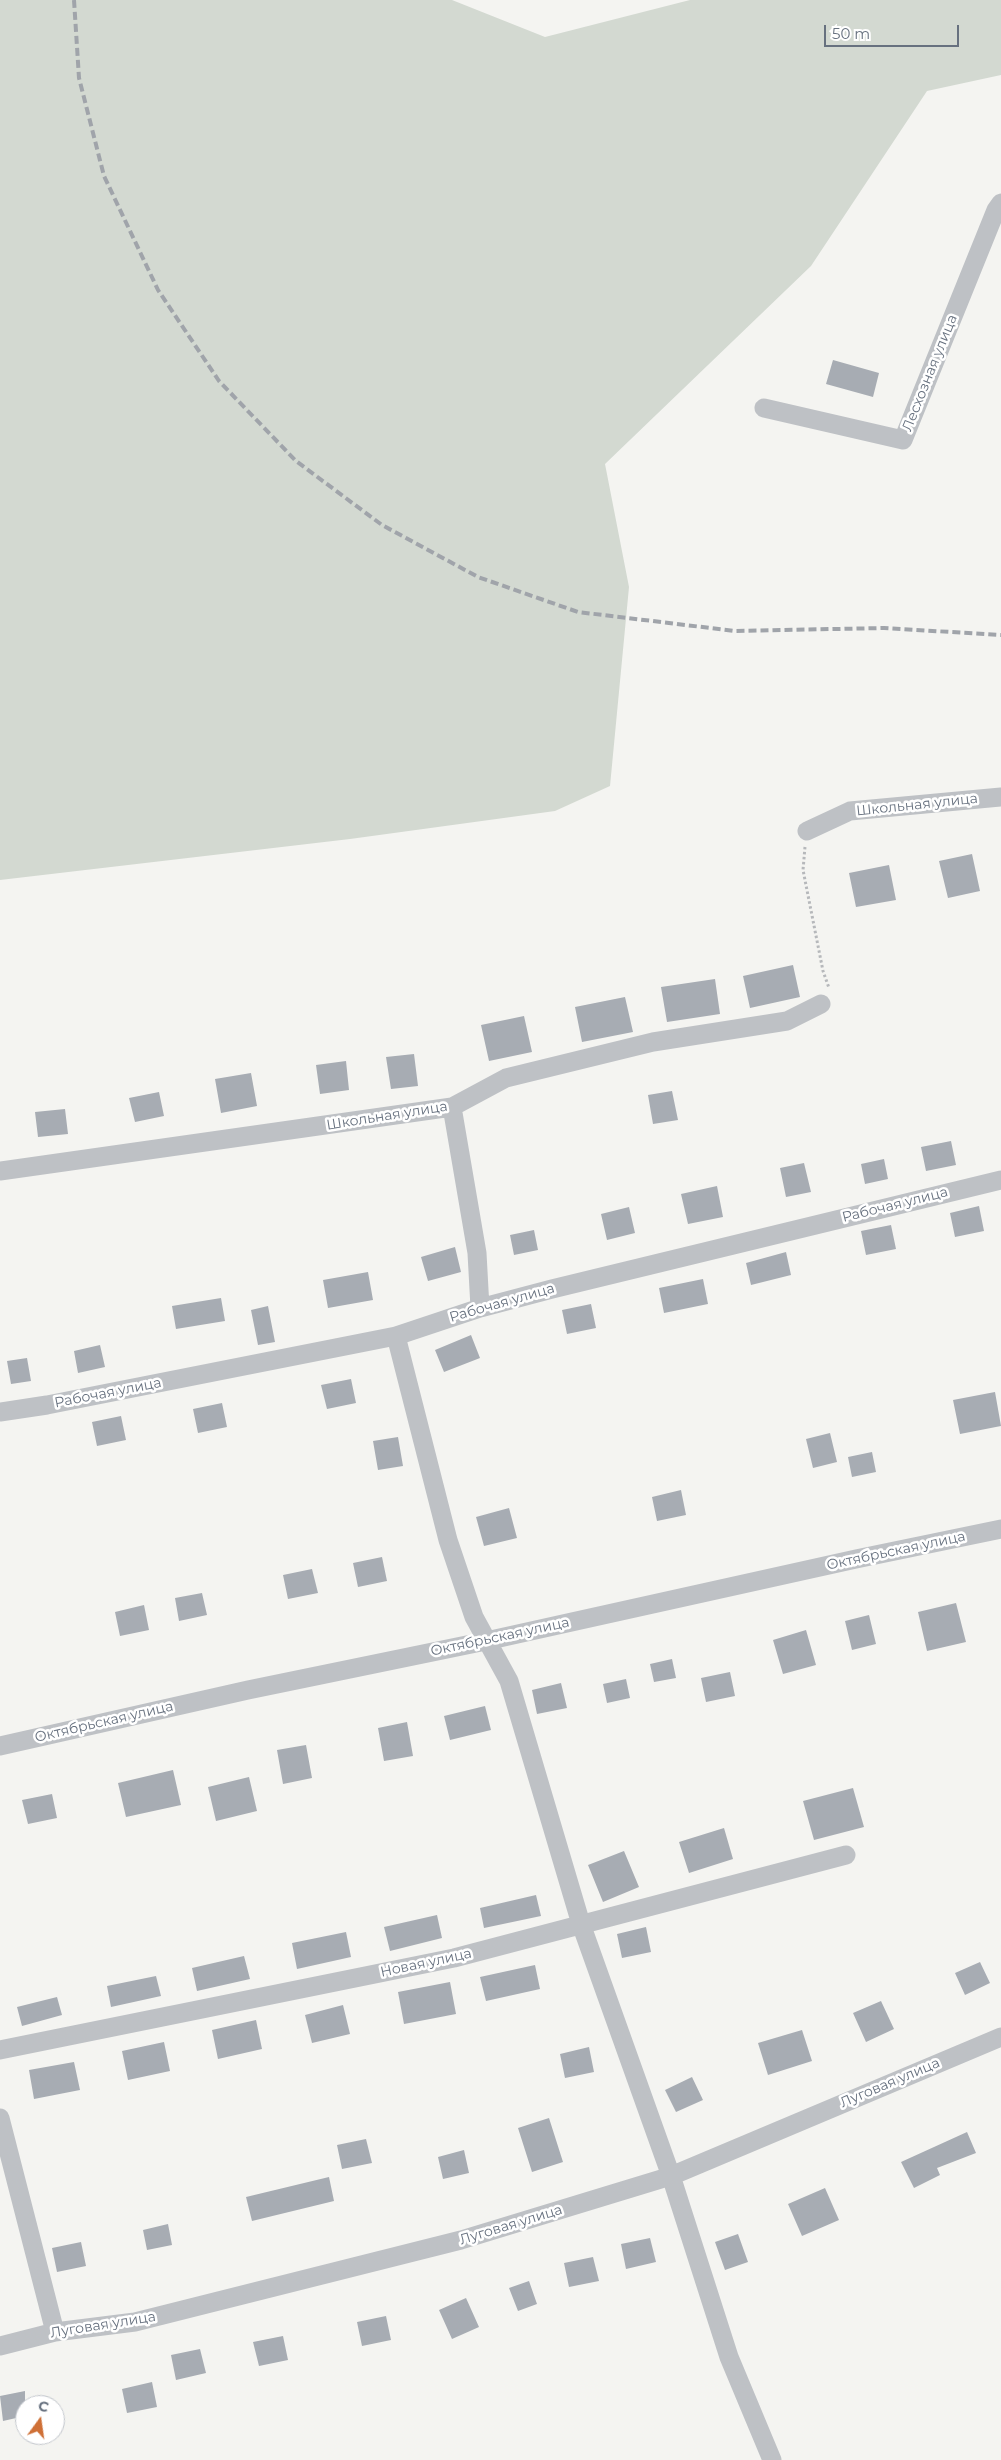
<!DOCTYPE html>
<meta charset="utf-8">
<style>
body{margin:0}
#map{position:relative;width:1001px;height:2460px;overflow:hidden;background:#f4f4f1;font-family:Montserrat,sans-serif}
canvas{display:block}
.north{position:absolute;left:15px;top:2395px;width:50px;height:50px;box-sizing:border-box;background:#fff;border:1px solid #c2c6cc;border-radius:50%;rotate:14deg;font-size:14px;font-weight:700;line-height:20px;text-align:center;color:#67717f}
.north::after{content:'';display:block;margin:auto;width:18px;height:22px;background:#cf7036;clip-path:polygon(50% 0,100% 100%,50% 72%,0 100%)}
.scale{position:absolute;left:824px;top:25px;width:135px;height:22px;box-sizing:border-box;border:2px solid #67717f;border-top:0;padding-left:6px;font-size:15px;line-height:18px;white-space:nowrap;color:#67717f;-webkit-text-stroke:4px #fff;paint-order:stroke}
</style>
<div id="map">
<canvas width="1001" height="2460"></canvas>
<div class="north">С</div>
<div class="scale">50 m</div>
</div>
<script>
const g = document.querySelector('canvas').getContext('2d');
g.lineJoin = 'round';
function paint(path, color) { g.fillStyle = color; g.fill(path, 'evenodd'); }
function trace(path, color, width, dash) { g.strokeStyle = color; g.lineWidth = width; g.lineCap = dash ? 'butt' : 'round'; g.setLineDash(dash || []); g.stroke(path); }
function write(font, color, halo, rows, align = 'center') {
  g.font = font + ' Montserrat,sans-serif'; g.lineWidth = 5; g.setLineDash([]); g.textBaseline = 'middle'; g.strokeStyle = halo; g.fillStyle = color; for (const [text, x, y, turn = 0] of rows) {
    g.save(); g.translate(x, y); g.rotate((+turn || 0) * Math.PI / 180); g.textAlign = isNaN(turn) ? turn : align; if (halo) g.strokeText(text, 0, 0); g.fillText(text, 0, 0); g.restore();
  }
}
paint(new Path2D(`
 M0,0H452L545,37L690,0H1001V75L927,91L811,266L605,464L629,587L610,786L555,811L350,839L0,880Z`), '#d3d9d1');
paint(new Path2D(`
 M833,360L879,373L873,397L826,384Z
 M972,854L980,891L948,898L939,861Z
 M889,865L896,900L856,907L849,873Z
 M793,965L800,997L750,1008L743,976Z
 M715,979L720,1014L667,1022L661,987Z
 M625,997L633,1032L582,1042L575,1007Z
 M524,1016L532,1052L489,1061L481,1025Z
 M414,1054L418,1086L391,1089L386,1057Z
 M346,1061L349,1090L320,1094L316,1065Z
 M251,1073L257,1106L221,1113L215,1079Z
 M672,1091L678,1120L653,1124L648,1095Z
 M159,1092L164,1116L135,1122L129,1098Z
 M65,1109L68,1134L38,1137L35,1112Z
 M951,1141L956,1165L926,1171L921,1147Z
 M884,1159L888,1179L865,1184L861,1164Z
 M804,1163L811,1192L786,1197L780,1168Z
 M717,1186L723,1217L688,1224L681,1194Z
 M979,1206L984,1231L955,1237L950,1213Z
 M629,1207L635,1233L607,1240L601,1214Z
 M891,1225L896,1249L866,1255L861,1231Z
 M534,1230L538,1250L514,1255L510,1235Z
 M455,1247L461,1272L428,1281L421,1257Z
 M786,1252L791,1275L751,1285L746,1263Z
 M368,1272L373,1300L328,1308L323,1280Z
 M703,1279L708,1304L664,1313L659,1288Z
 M221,1298L225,1321L176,1329L172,1306Z
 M591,1304L596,1328L567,1334L562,1310Z
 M268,1306L275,1342L258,1345L251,1310Z
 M471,1335L480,1358L444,1372L435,1350Z
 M100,1345L105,1367L78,1373L74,1351Z
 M27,1358L31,1381L11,1384L7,1361Z
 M351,1379L356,1403L327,1409L321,1385Z
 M995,1392L1001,1426L960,1434L953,1400Z
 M222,1403L227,1427L198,1433L193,1409Z
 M121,1416L126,1440L97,1446L92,1422Z
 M830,1433L837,1462L813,1468L806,1439Z
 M398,1437L403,1466L378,1470L373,1441Z
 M872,1452L876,1472L852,1477L848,1457Z
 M681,1490L686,1515L657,1521L652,1497Z
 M509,1508L517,1538L484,1546L476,1517Z
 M382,1557L387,1581L358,1587L353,1563Z
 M312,1569L318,1593L288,1599L283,1575Z
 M202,1593L207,1615L179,1621L175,1598Z
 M956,1603L966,1642L927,1651L918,1612Z
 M144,1605L149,1630L120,1636L115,1612Z
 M869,1615L876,1644L852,1650L845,1621Z
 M806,1630L816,1665L783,1674L773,1640Z
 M672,1659L676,1678L654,1682L650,1664Z
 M730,1672L735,1696L706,1702L701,1678Z
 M626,1679L630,1698L607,1703L603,1684Z
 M561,1683L567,1708L537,1714L532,1690Z
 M485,1706L491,1730L450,1740L444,1716Z
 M407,1722L413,1756L384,1761L378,1728Z
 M306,1745L312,1778L283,1784L277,1750Z
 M173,1770L181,1805L126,1817L118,1783Z
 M249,1777L257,1811L216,1821L208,1787Z
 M853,1788L864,1827L814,1840L803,1801Z
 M52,1794L57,1818L28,1824L22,1800Z
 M724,1828L733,1859L689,1873L679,1842Z
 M624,1851L639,1887L603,1902L588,1865Z
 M536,1895L541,1916L484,1928L480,1908Z
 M437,1915L442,1938L390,1951L384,1927Z
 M646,1927L651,1952L622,1958L617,1934Z
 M346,1932L351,1957L297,1969L292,1943Z
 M244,1956L250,1979L197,1991L192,1968Z
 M980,1962L990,1983L965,1995L955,1973Z
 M535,1965L540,1989L486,2001L480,1977Z
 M156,1976L161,1996L111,2007L107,1986Z
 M450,1982L456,2014L404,2024L398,1992Z
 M57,1997L62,2015L22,2026L17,2007Z
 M881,2001L894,2029L866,2042L853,2013Z
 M343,2005L350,2034L312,2043L305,2015Z
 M256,2020L262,2049L218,2059L212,2030Z
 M802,2030L812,2061L768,2075L758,2043Z
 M164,2042L170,2071L128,2080L122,2051Z
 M589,2047L594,2072L565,2078L560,2054Z
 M74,2062L80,2090L34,2099L29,2070Z
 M692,2077L703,2100L676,2112L665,2090Z
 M549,2118L563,2162L532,2172L518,2128Z
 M967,2132L976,2153L937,2168L940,2175L914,2188L901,2162Z
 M366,2139L372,2163L342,2169L337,2145Z
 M464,2150L469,2173L443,2179L438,2157Z
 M329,2177L334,2201L252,2221L246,2197Z
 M825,2188L839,2220L802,2236L788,2204Z
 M168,2224L172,2245L147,2250L143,2230Z
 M738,2234L748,2262L725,2270L715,2242Z
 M650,2238L656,2262L626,2269L621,2244Z
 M81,2242L86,2266L57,2272L52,2248Z
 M593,2257L599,2281L569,2287L564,2263Z
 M529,2281L537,2304L518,2311L509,2288Z
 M466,2298L479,2327L452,2339L439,2310Z
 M386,2316L391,2340L362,2346L357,2322Z
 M283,2336L288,2360L259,2366L253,2342Z
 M200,2349L206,2373L176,2380L171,2355Z
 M152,2382L157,2407L127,2413L122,2389Z
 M25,2391V2416L3,2421L0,2396Z`), '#a7acb3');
trace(new Path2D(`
 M805,847L803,870L823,971L829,988`), '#b6b8bb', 3, [2.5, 2.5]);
trace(new Path2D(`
 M764,408L903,440L996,210L1001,203
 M807,831L850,811L1001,797
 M452,1107L477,1253L480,1308
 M0,1171L452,1107L506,1078L653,1042L787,1021L821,1004
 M396,1336L448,1540L474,1617L509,1681L581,1924L671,2176L729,2357L772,2460
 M0,1412L47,1405L396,1336L480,1308L552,1289L1001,1180
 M0,1746L248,1690L486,1641L856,1559L1001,1529
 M0,2050L454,1958L846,1855
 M0,2118L55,2332
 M0,2346L55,2332L135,2322L461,2240L671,2176L1001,2037`), '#bec1c5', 19);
trace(new Path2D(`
 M74,0L79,78L104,176L158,290L219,381L296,461L382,525L478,577L578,612L735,631L884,628L1001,635`), '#a0a4aa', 4, [8, 4]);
write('14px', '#67717f', '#fff', [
 ["Лесхозная улица",930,373,-68],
 ["Школьная улица",917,805,-6],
 ["Школьная улица",387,1116,-9],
 ["Рабочая улица",895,1205,-14],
 ["Рабочая улица",502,1303,-16],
 ["Рабочая улица",108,1393,-11],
 ["Октябрьская улица",896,1551,-12],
 ["Октябрьская улица",500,1637,-12],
 ["Октябрьская улица",104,1722,-13],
 ["Новая улица",426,1963,-12],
 ["Луговая улица",890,2083,-23],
 ["Луговая улица",511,2225,-17],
 ["Луговая улица",103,2325,-9]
]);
</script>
